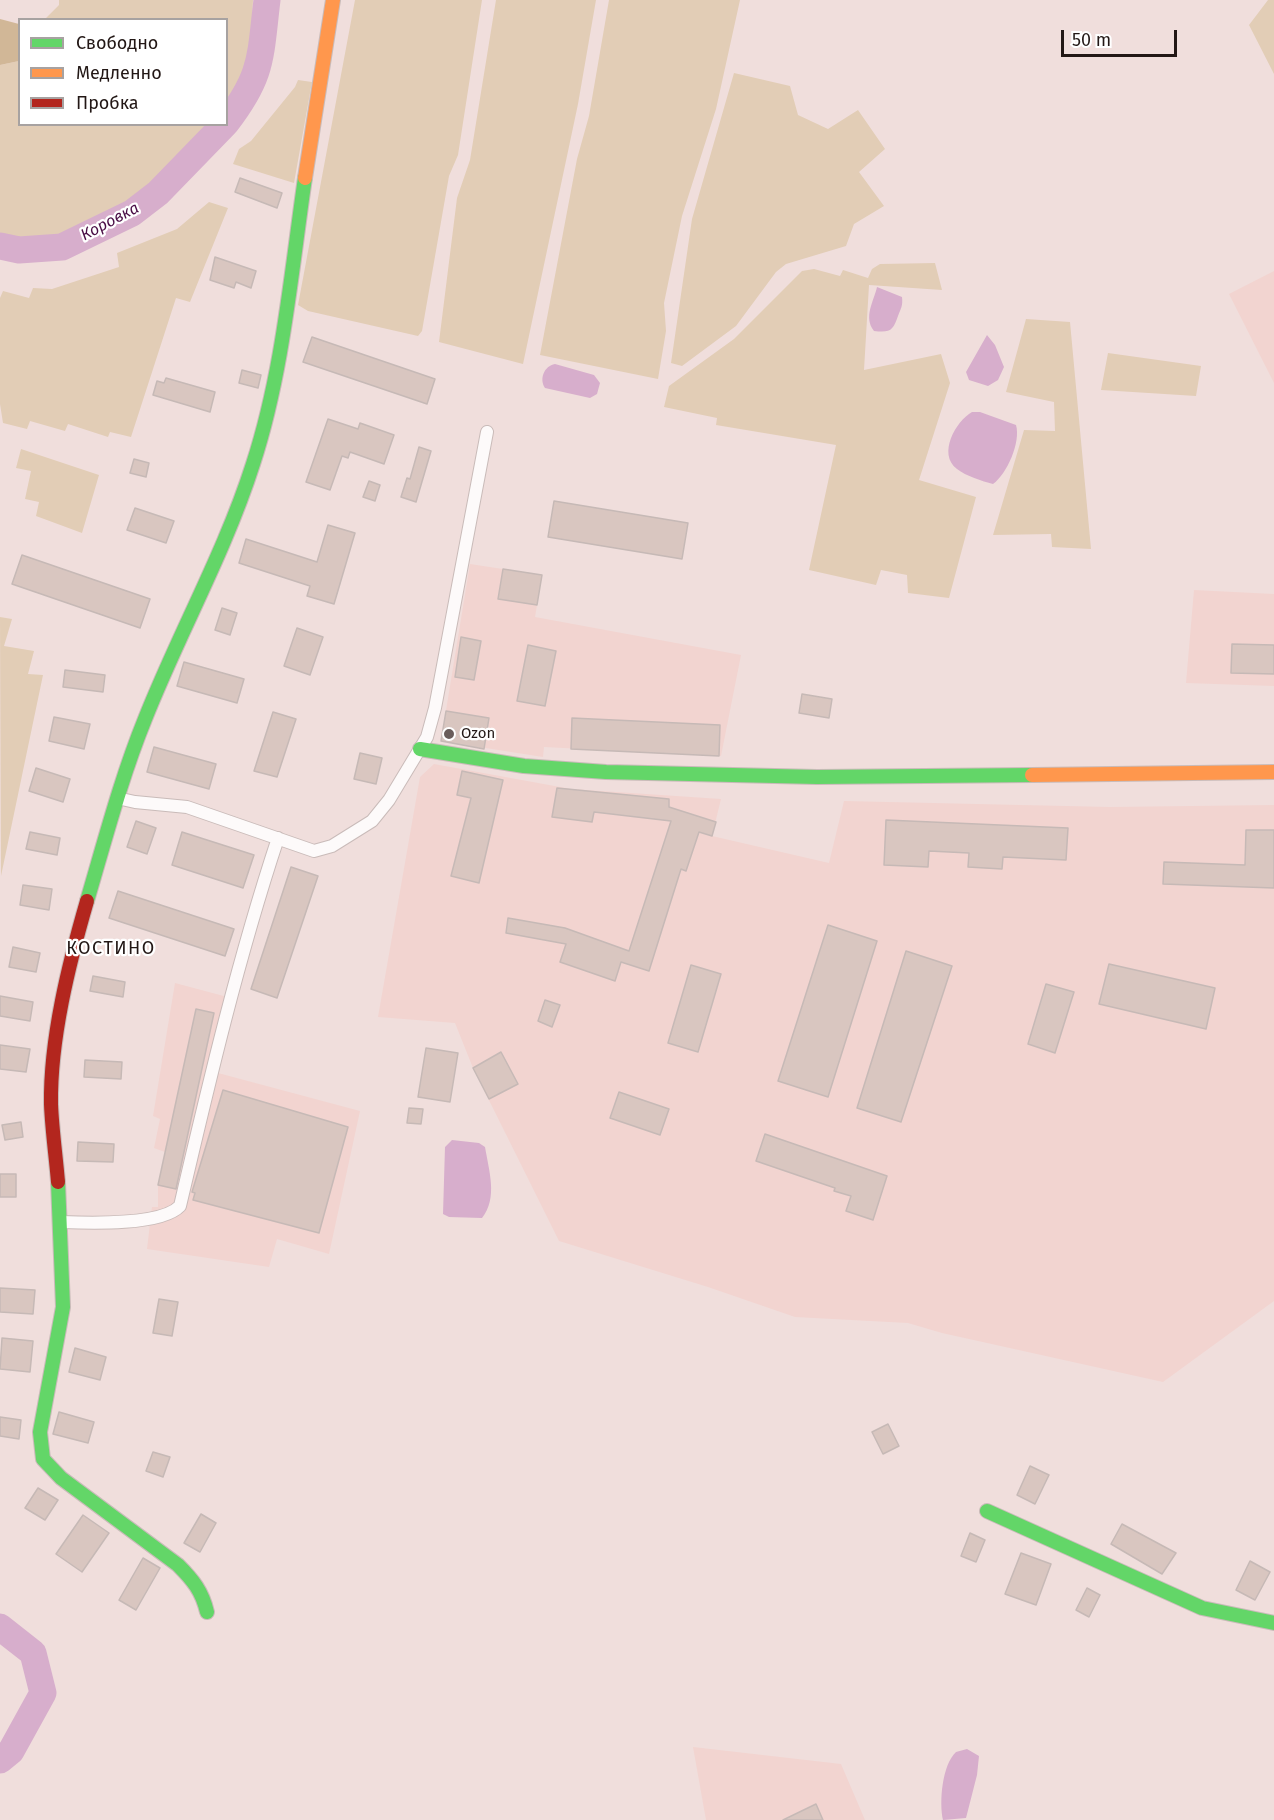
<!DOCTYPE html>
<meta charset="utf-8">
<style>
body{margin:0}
#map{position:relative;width:1274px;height:1820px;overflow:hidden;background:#f0dedc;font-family:"Fira Sans",sans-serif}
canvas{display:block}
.legend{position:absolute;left:18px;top:18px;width:210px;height:108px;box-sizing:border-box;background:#fff;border:2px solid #a7a2a1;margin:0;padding:8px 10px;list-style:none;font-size:18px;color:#221715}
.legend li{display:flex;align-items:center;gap:12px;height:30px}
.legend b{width:30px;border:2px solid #a7a2a1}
.scale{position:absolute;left:1061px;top:30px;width:116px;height:27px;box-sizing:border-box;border:3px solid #221715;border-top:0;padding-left:8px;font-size:18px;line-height:21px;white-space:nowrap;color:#221715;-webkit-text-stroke:4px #fff;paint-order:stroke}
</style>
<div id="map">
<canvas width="1274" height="1820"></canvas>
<ul class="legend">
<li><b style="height:8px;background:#63d668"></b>Свободно</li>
<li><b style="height:8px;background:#ff974d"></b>Медленно</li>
<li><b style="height:8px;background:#b3261e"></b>Пробка</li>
</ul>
<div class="scale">50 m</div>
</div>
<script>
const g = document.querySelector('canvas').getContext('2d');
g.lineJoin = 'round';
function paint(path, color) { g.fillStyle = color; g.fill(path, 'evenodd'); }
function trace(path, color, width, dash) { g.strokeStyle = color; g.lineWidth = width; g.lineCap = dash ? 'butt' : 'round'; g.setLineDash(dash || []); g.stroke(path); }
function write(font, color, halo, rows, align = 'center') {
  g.font = font + ' "Fira Sans",sans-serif'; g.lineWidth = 4.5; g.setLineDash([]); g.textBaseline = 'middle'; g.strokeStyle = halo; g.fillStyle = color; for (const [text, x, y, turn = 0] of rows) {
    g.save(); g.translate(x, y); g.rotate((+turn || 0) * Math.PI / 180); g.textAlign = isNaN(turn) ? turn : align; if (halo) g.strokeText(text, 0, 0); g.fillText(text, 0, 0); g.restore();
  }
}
paint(new Path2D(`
 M1274,271V383L1229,294Z
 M470,564L542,575L535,617L741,655L721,756L544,747L543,757L441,741Z
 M1194,590L1274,594V686L1186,683Z
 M434,764L571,789L721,799L712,836L829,863L844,801L1110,807L1274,805V1301L1163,1382L942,1333L908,1323L795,1317L708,1287L559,1241L473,1068L455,1023L378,1017L420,777Z
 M175,983L235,999L218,1073L360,1111L329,1254L277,1239L269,1267L147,1249L152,1207H158V1185L165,1152L154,1148L160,1119L153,1116Z
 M693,1747L841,1764L865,1820H706Z`), '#f2d4d0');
paint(new Path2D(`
 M59,0H253C251,43 252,77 227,114L226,20L45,19L59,5Z
 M355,0H482L458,155L449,176L422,331L418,336L308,311L298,305Z
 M496,0H596L578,104L523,364L439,342L457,198L470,160Z
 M609,0H740L716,109L682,216L664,303L666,331L658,379L540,355L577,159L589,116Z
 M1268,0H1274V74L1249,25Z
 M19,61L20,124L218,125C168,173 122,222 50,238C33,242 17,238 0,239V65Z
 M734,73L790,86L798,115L828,129L858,110L885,149L859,172L884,206L854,224L846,246L786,264L776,272L736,326L682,366L671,363L692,219Z
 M298,80L312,82L294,183L233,164L239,149L251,141L295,87Z
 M209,202L228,208L190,302L176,298L131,437L110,432L108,437L68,424L65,431L30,421L27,429L3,423L0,404V298L3,291L29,298L33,288L52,289L119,267L117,253L177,229Z
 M935,263L942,290L869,285L864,370L941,354L950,383L919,480L976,497L949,598L908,593L907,575L881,570L876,585L809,570L836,445L716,425L717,418L664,407L669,386L734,339L802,271L814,269L840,276L843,270L868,278L872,269L880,264Z
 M1026,319L1070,322L1091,549L1052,547L1051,534L993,535L1024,430L1055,431L1054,402L1006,392Z
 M1108,353L1201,366L1196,396L1101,390Z
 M21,449L99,475L82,533L36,516L39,502L25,499L31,471L16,468Z
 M0,617L12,619L4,646L34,651L28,674L43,675L1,876Z`), '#e2cdb6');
paint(new Path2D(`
 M0,19L19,24V61L0,65Z`), '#d1b797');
paint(new Path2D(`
 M877,287L902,297C903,306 901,308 898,316C893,330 891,333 874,331C863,317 874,301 877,287Z
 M987,335L995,345L1004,367L998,380L988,386L969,380L966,372Z
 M555,364L594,375L600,383L597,394L590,398L545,388C539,379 544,366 555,364Z
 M972,412H980L1016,425C1021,442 1007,474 993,484C982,481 966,476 957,469C937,454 956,421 972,412Z
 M452,1140L479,1143L485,1147C489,1171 498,1198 482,1218L449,1217L443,1214L445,1147Z
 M967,1749L979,1756L977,1775L966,1818L943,1820C939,1802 942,1765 956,1752Z`), '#d7aecc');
trace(new Path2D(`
 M226,123C263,75 260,58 267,0
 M0,246L19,250L62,247L132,213L158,193L225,124
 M0,1627L33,1653L43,1693L11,1751L0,1760`), '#d7aecc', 27);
const building = new Path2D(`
 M240,178L282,193L277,208L235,192Z
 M215,257L256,271L251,288L236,282L234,288L210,280Z
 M312,337L435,379L427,404L303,362Z
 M242,370L261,375L258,388L239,383Z
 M166,378L215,392L210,412L153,395L157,381L164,383Z
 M328,419L358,429L360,423L394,435L384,464L350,452L348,458L342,456L330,490L306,482Z
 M419,447L431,451L416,502L401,497L407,478L410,479Z
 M134,459L149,463L146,477L130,473Z
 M369,481L380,485L375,501L363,497Z
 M554,501L688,523L682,559L548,537Z
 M135,508L174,521L166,543L127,530Z
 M328,525L355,533L334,604L307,596L310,586L239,563L246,539L317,562Z
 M22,555L150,599L140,628L12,584Z
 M503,569L542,575L537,605L498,599Z
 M222,608L237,613L230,635L215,630Z
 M297,628L323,637L310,675L284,666Z
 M461,637L481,641L474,680L455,677Z
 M1232,644L1274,645V674L1231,673Z
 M528,645L556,651L545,706L517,701Z
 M184,662L244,679L237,703L177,686Z
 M65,670L105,675L103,692L63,687Z
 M802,694L832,699L829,718L799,713Z
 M446,711L489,718L484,749L441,741Z
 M273,712L296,719L277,777L254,771Z
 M54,717L90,724L84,749L49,741Z
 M572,718L720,725L719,756L571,749Z
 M154,747L216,764L209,789L147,772Z
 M360,753L382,758L376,784L354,779Z
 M36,768L70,779L63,802L29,791Z
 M462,771L503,780L479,883L451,876L471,798L457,795Z
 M557,788L669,799V807L716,822L712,836L699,832L686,871L681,869L649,971L621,962L615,981L560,962L566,944L506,933L508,918L565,928L629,951L671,821L594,812L592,822L552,817Z
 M886,820L1068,828L1066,860L1003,857L1002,869L968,867L969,853L929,851L928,867L884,865Z
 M136,821L156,828L147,854L127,847Z
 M1246,830H1274V888L1163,884L1164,862L1245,865Z
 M30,832L60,838L57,855L26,849Z
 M182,832L254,855L243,888L172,865Z
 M291,867L318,876L277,998L251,989Z
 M23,885L52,889L49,910L20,905Z
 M118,891L234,929L225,956L109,918Z
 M828,925L877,941L828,1097L778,1081Z
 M13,947L40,953L36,972L9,967Z
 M906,951L952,966L901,1122L857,1108Z
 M1109,964L1215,988L1206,1029L1099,1004Z
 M691,965L721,974L698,1052L668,1043Z
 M93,976L125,982L123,997L90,991Z
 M1046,984L1074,992L1055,1053L1028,1044Z
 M0,996L33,1002L30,1021L0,1016Z
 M545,1000L560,1005L552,1027L538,1021Z
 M196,1009L214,1013L176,1189L158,1185Z
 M0,1045L30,1049L26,1072L0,1069Z
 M426,1048L458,1053L450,1102L418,1097Z
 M501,1052L518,1084L489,1099L473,1068Z
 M85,1060L122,1062L121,1079L84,1077Z
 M223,1090L348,1127L319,1233L193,1200L195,1193L192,1192Z
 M619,1092L669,1109L660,1135L610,1118Z
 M409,1108L423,1109L421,1124L407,1123Z
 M21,1122L23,1137L5,1140L2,1125Z
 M765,1134L887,1176L873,1220L846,1211L851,1196L834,1191L835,1188L756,1161Z
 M78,1142L114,1144L113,1162L77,1161Z
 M0,1174H16V1197H0Z
 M0,1288L35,1290L33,1314L0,1312Z
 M159,1299L178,1302L172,1336L153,1333Z
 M2,1338L33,1341L30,1372L0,1369Z
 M75,1348L106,1357L100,1380L69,1372Z
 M59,1412L94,1422L88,1443L53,1434Z
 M0,1417L21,1420L19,1439L0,1436Z
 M888,1424L899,1446L883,1454L872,1432Z
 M153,1452L170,1457L163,1477L146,1471Z
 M1030,1466L1049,1475L1035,1504L1017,1495Z
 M38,1488L58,1500L45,1520L25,1508Z
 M201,1514L216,1523L200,1552L184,1543Z
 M83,1515L109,1533L82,1572L56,1554Z
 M1122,1524L1176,1553L1162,1574L1111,1544Z
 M970,1533L985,1540L976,1562L961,1556Z
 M1021,1553L1051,1564L1036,1605L1005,1594Z
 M143,1558L160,1568L136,1610L119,1600Z
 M1250,1561L1270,1572L1255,1600L1236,1590Z
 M1087,1588L1100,1595L1089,1617L1076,1610Z
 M816,1804L823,1820H783Z`);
paint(building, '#d9c6c0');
trace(building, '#c6b9b6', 1.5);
const street = new Path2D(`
 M117,798L135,802L187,807L314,851L332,846L372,821L389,800L427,737L435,708L487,432
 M61,1222C88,1223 161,1226 180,1206C209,1082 238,959 278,838`);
const fast = new Path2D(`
 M420,749L524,766L606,772L817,777L1032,775
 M87,901C105,840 121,778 145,719C179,633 225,552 253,464C283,372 291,273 305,178
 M58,1182L63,1307L40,1432L43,1459L61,1478L178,1565C193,1580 202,1591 207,1612
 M987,1511L1202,1608L1274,1623`);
const slow = new Path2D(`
 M305,178L333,0
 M1032,775L1274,772`);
const jam = new Path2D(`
 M58,1182C56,1157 52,1130 51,1104C50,1039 69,963 87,901`);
trace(street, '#c9bbb9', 14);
trace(fast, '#c9bbb9', 16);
trace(slow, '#c9bbb9', 16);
trace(jam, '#c9bbb9', 16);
trace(street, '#fdfafa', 12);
trace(fast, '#63d668', 14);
trace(slow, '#ff974d', 14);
trace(jam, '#b3261e', 14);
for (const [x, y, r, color] of [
 [449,734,6,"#6a5d5b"]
]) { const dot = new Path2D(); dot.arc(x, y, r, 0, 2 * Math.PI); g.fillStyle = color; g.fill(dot); trace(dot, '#fff', 2); }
write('15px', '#221715', '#fff', [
 ["Ozon",461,734]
], 'left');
write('italic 16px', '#490d45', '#fff', [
 ["Коровка",110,222,-28]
]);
g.letterSpacing = '1.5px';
write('18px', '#221715', '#fff', [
 ["КОСТИНО",111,949]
]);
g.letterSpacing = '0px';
</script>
